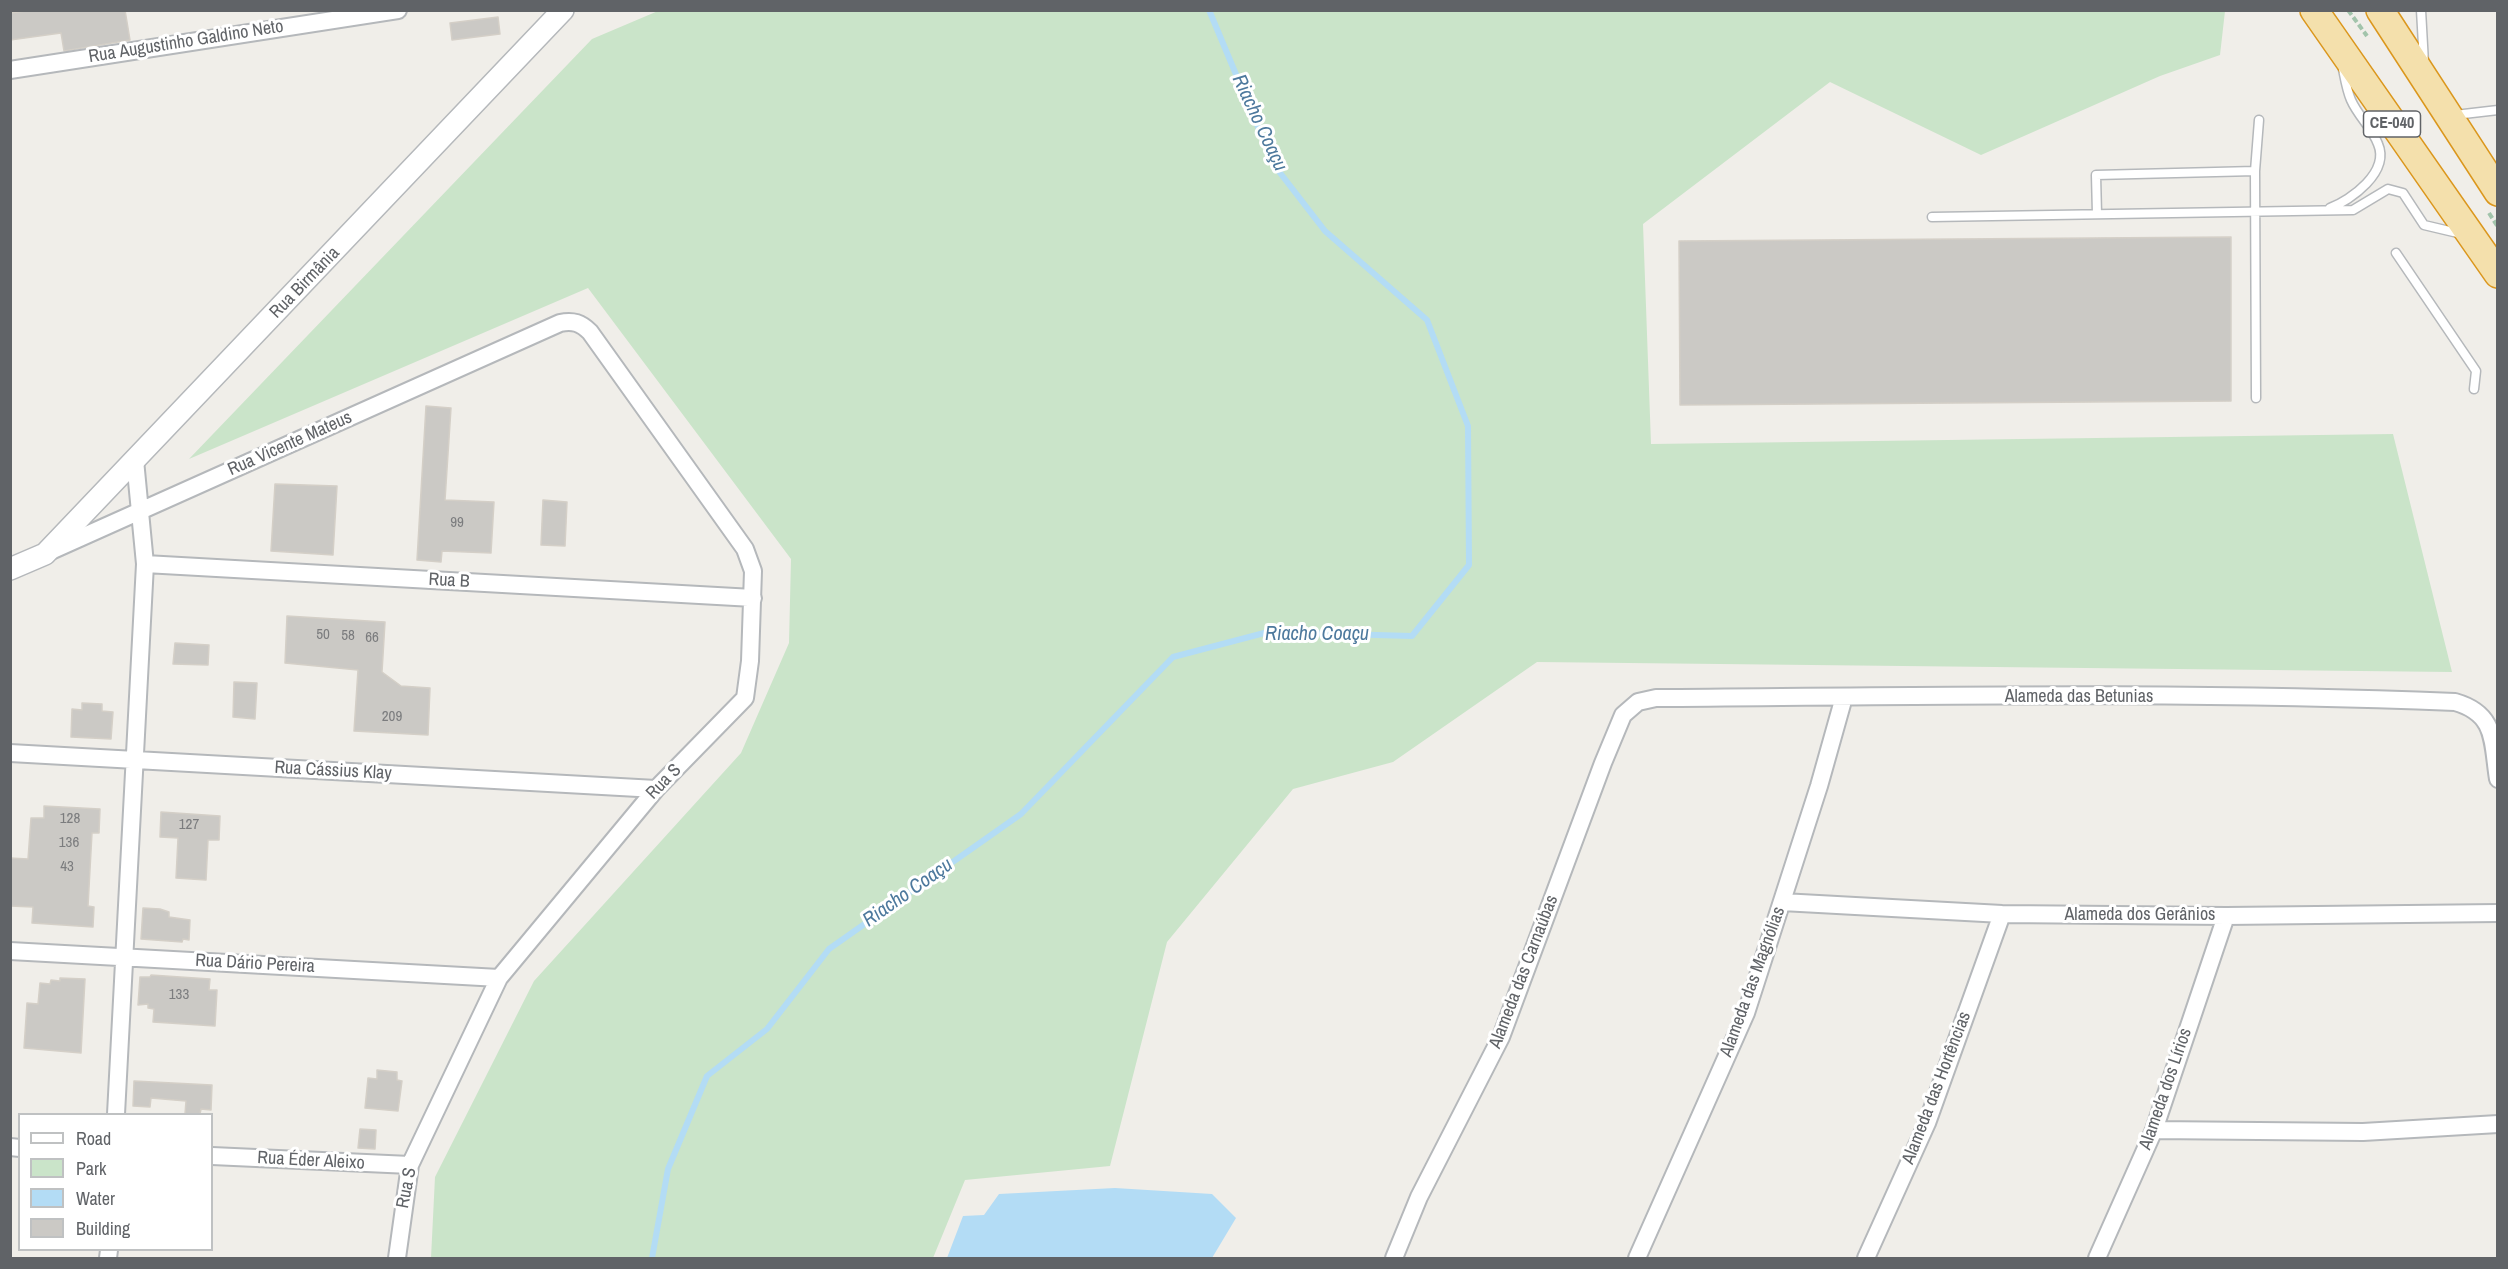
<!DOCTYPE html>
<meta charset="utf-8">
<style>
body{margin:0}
#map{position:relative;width:2508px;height:1269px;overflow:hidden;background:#f0eee9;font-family:"Archivo Narrow",sans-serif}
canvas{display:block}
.frame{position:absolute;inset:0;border:12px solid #606367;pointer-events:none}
.legend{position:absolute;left:18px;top:1113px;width:195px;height:138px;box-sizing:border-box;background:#fff;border:2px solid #bfc1c2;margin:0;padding:8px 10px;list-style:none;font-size:18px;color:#606367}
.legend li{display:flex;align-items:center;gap:12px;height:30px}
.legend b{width:30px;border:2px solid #bfc1c2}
</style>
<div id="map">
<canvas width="2508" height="1269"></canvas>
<div class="frame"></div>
<ul class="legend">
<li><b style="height:8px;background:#fff"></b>Road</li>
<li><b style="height:16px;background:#cae4c9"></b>Park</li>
<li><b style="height:16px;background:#b3dcf5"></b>Water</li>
<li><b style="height:16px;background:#cbc9c5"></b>Building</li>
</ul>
</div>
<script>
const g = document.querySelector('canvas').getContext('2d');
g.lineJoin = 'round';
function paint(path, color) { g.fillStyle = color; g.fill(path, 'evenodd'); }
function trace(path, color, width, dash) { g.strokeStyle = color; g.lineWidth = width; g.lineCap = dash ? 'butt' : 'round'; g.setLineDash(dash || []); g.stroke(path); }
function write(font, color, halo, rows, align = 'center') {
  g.font = font + ' "Archivo Narrow",sans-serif'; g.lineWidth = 6; g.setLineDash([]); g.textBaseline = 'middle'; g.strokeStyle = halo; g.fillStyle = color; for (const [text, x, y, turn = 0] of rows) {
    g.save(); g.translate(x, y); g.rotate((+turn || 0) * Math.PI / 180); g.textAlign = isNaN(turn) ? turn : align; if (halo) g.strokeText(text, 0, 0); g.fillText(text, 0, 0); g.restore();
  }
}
paint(new Path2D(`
 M658,11H2225L2220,55L2160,76L1981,155L1830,82L1643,224L1651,444L2393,434L2452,672L1537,662L1393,762L1293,789L1167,942L1110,1166L965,1180L933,1258H431L435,1177L534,981L741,753L789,643L791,559L588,288L189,459L592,39Z`), '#cae4c9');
paint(new Path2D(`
 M1115,1188L1212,1194L1236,1218L1212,1258H947L963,1216L984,1215L999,1194Z`), '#b3dcf5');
trace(new Path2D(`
 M652,1258L668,1169L707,1076L767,1029L829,949L1021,814L1173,657L1268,632L1412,636L1469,565L1468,426L1427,320L1325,231L1274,165L1209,10`), '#b3dcf5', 6);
const building = new Path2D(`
 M33,10H125L130,40L64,51L61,33L10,40V13Z
 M498,17L500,34L452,40L450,23Z
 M2231,237V401L1680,405L1679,241Z
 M426,406L451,408L445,500L494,502L491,553L442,551L441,562L417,560Z
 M275,484L337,486L333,555L271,551Z
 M543,500L567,502L565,546L541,545Z
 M287,616L385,622L382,672L401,686L430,688L428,735L354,731L358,670L285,663Z
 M175,643L209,645L208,665L173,664Z
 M234,682L257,683L255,719L233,717Z
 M82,703L102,704V711L113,712L111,739L71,737L72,709L82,710Z
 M44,806L100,809L99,833H92L88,906L94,907L93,927L32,923L33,907L10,906V858L28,859L31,818H44Z
 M161,812L220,816L219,840H208L206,880L176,878L178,838L160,837Z
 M143,908L160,909L169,912V917L190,920L189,940L183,939L182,942L141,939Z
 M151,975L210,979L209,990H217L215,1026L153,1022L154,1009L148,1008V1004L138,1005L140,977H150Z
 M60,978L85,979L81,1053L24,1048L27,1003L38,1004L40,983L50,984L51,980L60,981Z
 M377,1070L397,1072V1080L402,1081L398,1111L365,1108L368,1078L377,1079Z
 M134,1081L212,1085L211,1110L201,1109L200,1114H185L186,1101L151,1098L150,1107L133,1106Z
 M360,1129L376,1130L375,1149L358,1148Z`);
paint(building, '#cbc9c5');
trace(building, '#d4cfc7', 1.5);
const service = new Path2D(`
 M2421,10L2424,63
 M2455,115L2498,110
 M2330,208C2351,200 2390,172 2378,144C2372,128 2358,116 2351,100C2347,91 2345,79 2343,69
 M2097,214L2096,175L2255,171
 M1932,217L2353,210L2388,189L2403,193L2424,225L2462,234
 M2396,253L2476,371L2474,389
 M2256,398L2255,171L2259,120`);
const minor = new Path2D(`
 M10,70L398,10
 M53,550L560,323C573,320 581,323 590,332L745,549L753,571L750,661L745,698L656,789L499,978L410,1165L397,1258
 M145,564L753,598
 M10,753L656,789
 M1782,902L2002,914L2226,916L2498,913
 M10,951L499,978
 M116,1114L145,564L135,460
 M2154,1130L2363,1132L2498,1124
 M10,1147L20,1148
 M212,1156L410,1165
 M108,1258L109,1250
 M1394,1258L1419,1197L1501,1037L1603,763L1623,715L1638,702L1656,698C1922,696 2189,691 2455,702C2497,714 2492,742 2498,779
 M1637,1258L1746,1013L1819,786L1844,697
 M1866,1258L1927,1123L2002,914
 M2097,1258L2154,1130L2226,916`);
const tertiary = new Path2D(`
 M10,569L45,554L563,10`);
const trunk = new Path2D(`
 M2314,10L2498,274
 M2380,10L2498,192`);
trace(service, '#b5b8bb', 11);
trace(minor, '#b5b8bb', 20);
trace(tertiary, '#b5b8bb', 24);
trace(trunk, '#db971d', 30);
trace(new Path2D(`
 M2348,10L2367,36
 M2489,213L2498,227`), '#a2c4ab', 4, [6, 3]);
trace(service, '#fff', 8);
trace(minor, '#fff', 16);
trace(tertiary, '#fff', 21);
trace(trunk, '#f4e0ac', 27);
write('15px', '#7b7c7e', null, [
 ["99",457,523],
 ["50",323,635],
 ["58",348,636],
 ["66",372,638],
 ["209",392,717],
 ["128",70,819],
 ["127",189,825],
 ["136",69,843],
 ["43",67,867],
 ["133",179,995]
]);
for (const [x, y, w] of [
 [2392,124,57]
]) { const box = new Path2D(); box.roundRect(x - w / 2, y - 13, w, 26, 4.5); g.fillStyle = '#fff'; g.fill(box); trace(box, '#606367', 1.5); }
write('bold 16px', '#606367', null, [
 ["CE-040",2392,124]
]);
write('18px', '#606367', '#fff', [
 ["Rua Augustinho Galdino Neto",186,42,-9],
 ["Rua Birmânia",305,283,-46],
 ["Rua Vicente Mateus",290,444,-24],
 ["Rua B",449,581,3],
 ["Alameda das Betunias",2079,697],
 ["Rua Cássius Klay",333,771,3],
 ["Rua S",664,782,-46],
 ["Alameda dos Gerânios",2140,915],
 ["Rua Dário Pereira",255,964,3],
 ["Alameda das Carnaúbas",1524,972,-69],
 ["Alameda das Magnólias",1753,982,-70],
 ["Alameda das Hortências",1937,1088,-69],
 ["Alameda dos Lírios",2166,1089,-71],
 ["Rua Éder Aleixo",311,1161,3],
 ["Rua S",407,1188,-79]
]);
write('italic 20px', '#4d799d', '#fff', [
 ["Riacho Coaçu",1259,123,65],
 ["Riacho Coaçu",1317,635],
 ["Riacho Coaçu",908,893,-35]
]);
</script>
